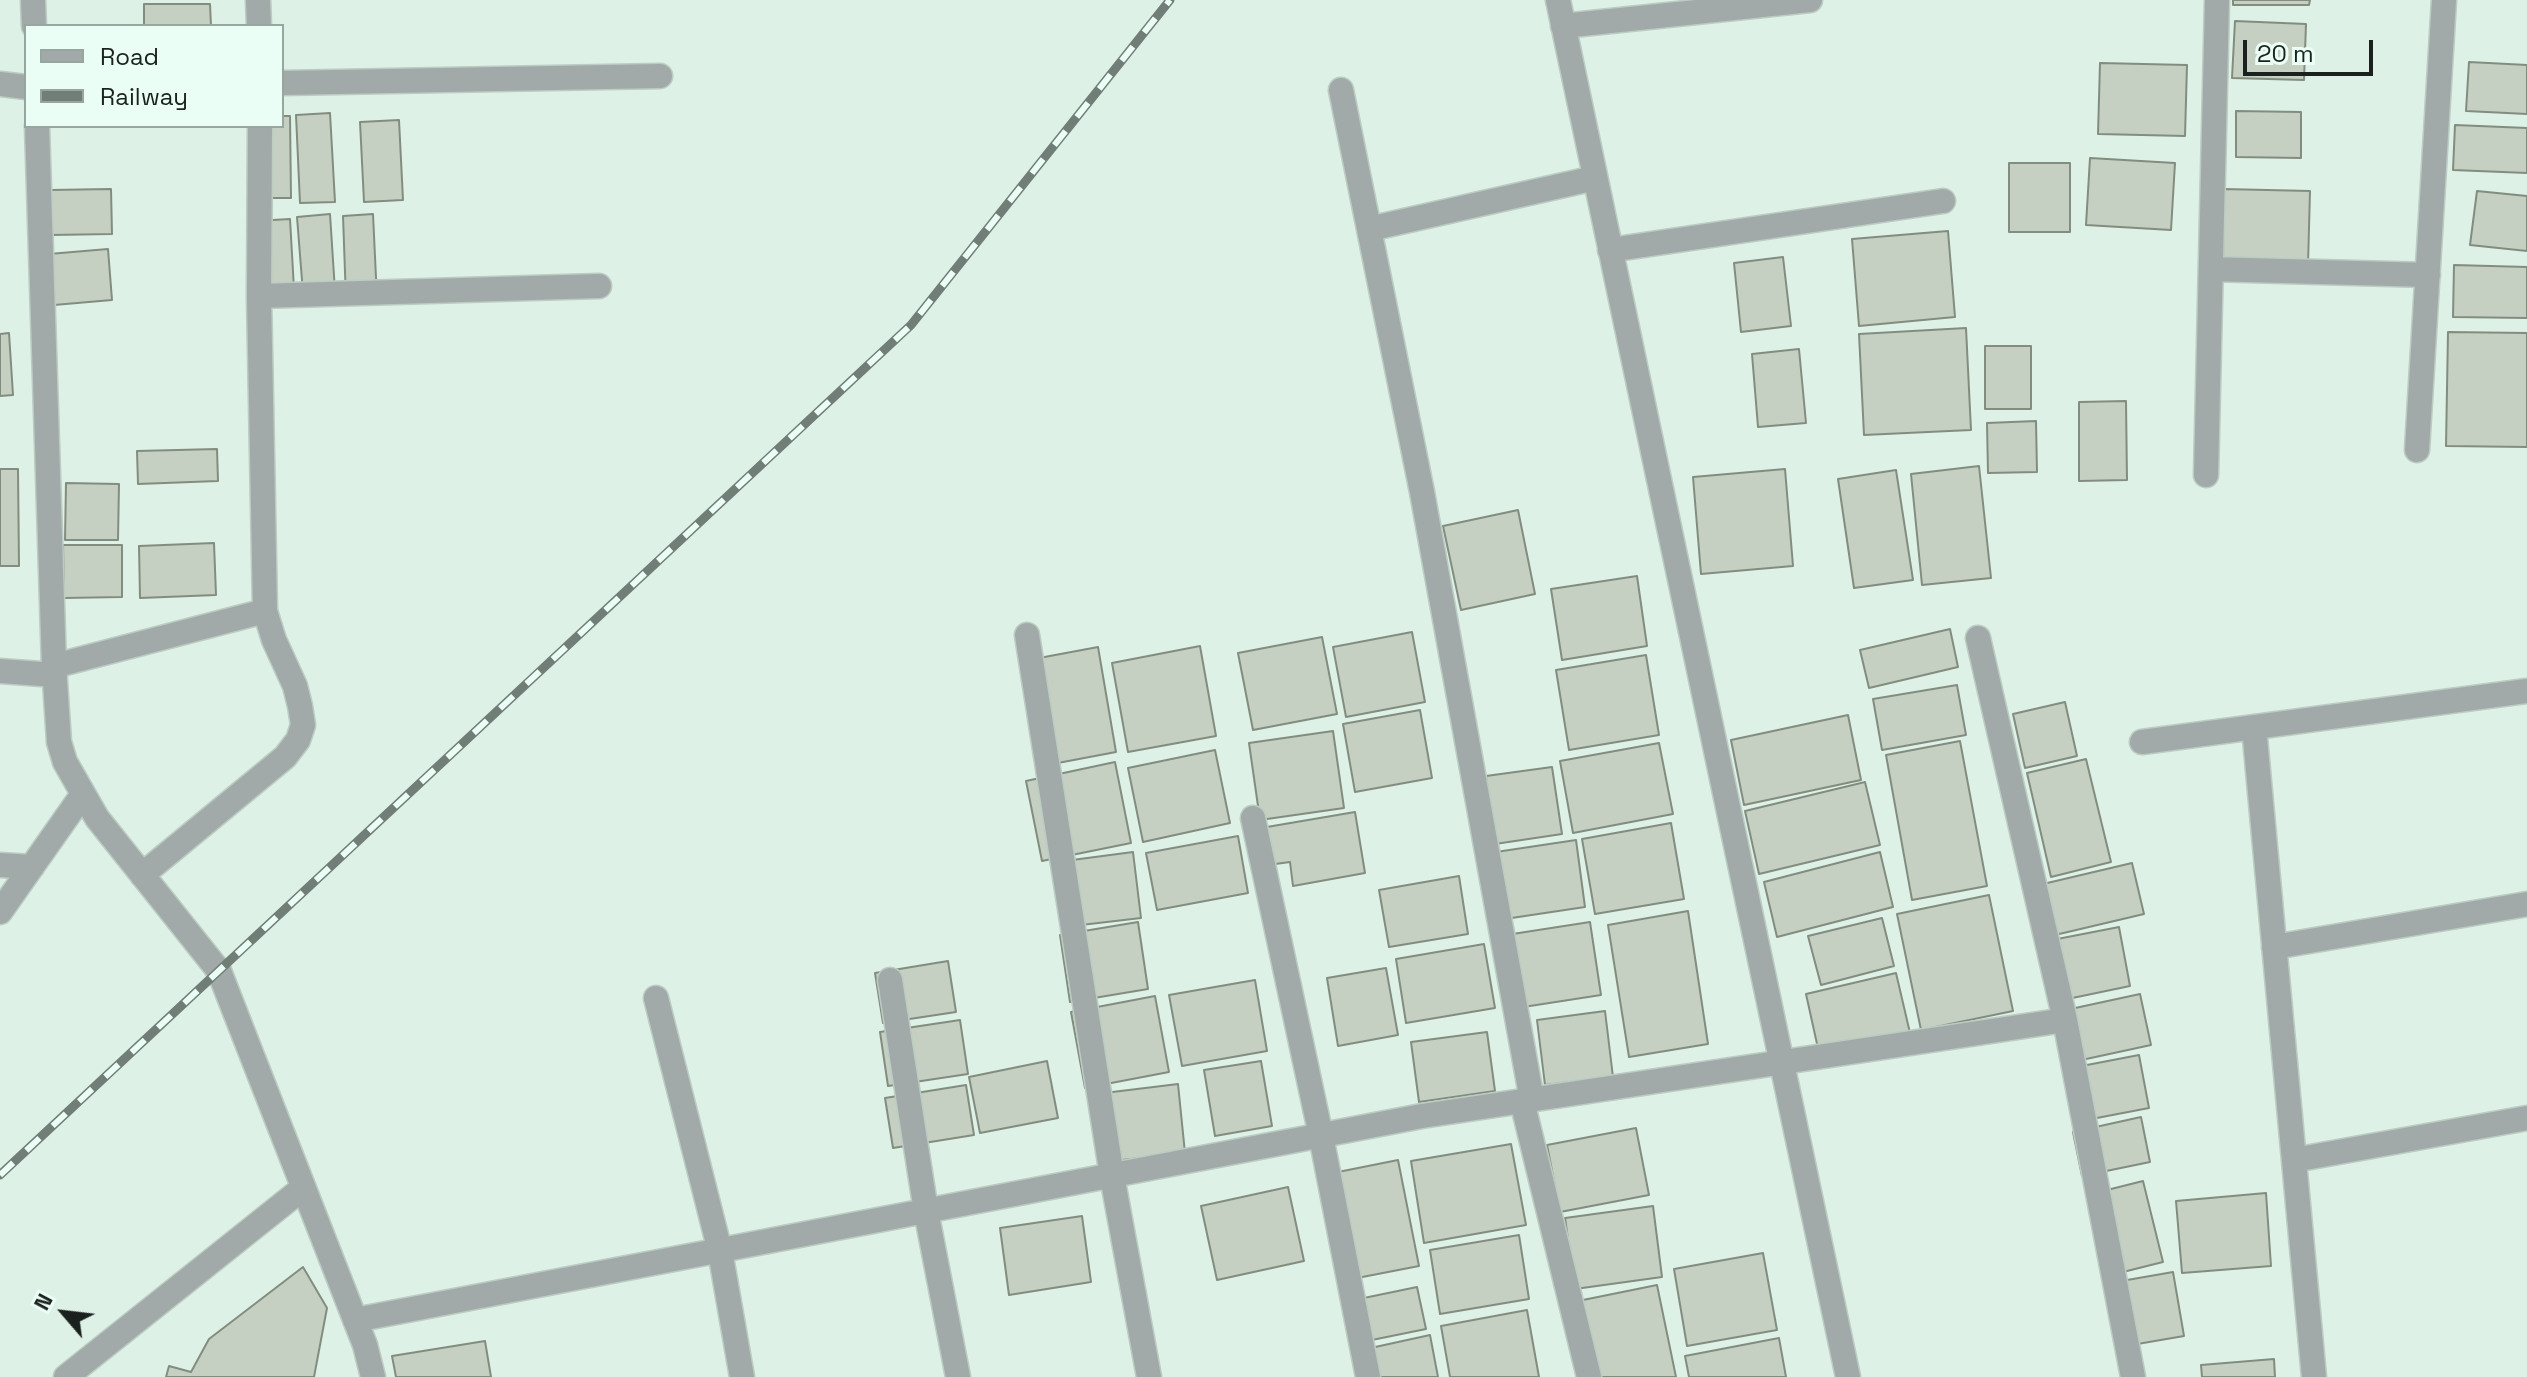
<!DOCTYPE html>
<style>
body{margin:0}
#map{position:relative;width:2527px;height:1377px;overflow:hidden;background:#def1e7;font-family:"Space Grotesk",sans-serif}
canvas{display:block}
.legend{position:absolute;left:24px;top:24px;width:260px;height:104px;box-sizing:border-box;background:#ebfef5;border:2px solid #97a69f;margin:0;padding:10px 14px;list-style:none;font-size:24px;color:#1a211e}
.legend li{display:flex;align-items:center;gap:16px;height:40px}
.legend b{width:40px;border:2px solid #97a69f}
.north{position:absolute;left:24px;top:1273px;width:80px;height:80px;-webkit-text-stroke:6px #ebfef5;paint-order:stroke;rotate:298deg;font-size:22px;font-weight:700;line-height:32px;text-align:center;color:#1a211e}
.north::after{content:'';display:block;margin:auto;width:28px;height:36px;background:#1a211e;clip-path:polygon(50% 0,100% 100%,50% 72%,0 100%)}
.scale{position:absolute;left:2243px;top:40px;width:130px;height:36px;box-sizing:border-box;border:4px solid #1a211e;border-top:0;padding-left:10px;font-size:24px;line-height:28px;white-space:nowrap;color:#1a211e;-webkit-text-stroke:6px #ebfef5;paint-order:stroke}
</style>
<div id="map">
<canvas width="2527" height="1377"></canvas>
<ul class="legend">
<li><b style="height:10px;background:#a1aaa9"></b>Road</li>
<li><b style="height:10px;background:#717e78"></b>Railway</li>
</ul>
<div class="north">N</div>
<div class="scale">20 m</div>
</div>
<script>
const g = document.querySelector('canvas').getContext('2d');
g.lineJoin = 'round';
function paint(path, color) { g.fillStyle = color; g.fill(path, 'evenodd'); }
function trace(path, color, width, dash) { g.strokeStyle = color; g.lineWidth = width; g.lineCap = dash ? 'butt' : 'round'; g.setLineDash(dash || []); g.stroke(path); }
const building = new Path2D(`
 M2233,0H2310L2309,5H2233Z
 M144,4H210L211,26H144Z
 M2235,21L2306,24L2304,80L2232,78Z
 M2469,62L2527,65V114L2466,111Z
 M2100,63L2187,65L2185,136L2098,134Z
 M2236,111L2301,112V158L2236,157Z
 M330,113L335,202L300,203L296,115Z
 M282,116H290L291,198H250L249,126H282Z
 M399,120L403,200L364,202L360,122Z
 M2455,125L2527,128V173L2453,170Z
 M2090,158L2175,163L2171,230L2086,225Z
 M2009,163H2070V232H2009Z
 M111,189L112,234L51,235L50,190Z
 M2224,189L2310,191L2308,265L2223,263Z
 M2477,191L2527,196V251L2470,245Z
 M330,214L335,291L303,293L297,217Z
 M373,214L377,299L346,300L343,216Z
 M290,219L294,289L260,291L255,221Z
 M1948,231L1955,317L1859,326L1852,239Z
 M108,249L112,300L54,305L49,254Z
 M1783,257L1791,326L1741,332L1734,263Z
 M2454,265L2527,267V318L2453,317Z
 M1966,328L1971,430L1864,435L1859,334Z
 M2448,332L2527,333V447L2446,446Z
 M9,333L13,395L0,396V334Z
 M1985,346H2031V409H1985Z
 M1799,349L1806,423L1758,427L1752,354Z
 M2126,401L2127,480L2079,481V402Z
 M2036,421L2037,472L1988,473L1987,423Z
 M217,449L218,481L138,484L137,451Z
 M1979,466L1991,578L1922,585L1911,474Z
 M0,469H18L19,566H0Z
 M1785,469L1793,566L1701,574L1693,477Z
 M1896,470L1913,580L1854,588L1838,479Z
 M66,483L119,484L118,540H65Z
 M1518,510L1535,594L1461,610L1443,526Z
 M214,543L216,595L140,598L139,546Z
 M63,545H122V597L64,598Z
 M1637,576L1647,646L1562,660L1551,589Z
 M1950,629L1958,667L1869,688L1860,650Z
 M1412,632L1425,702L1346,717L1333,647Z
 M1322,637L1337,714L1253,730L1238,653Z
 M1200,646L1216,736L1128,752L1112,663Z
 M1098,647L1116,752L1042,766L1023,661Z
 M1646,655L1659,735L1569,750L1556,670Z
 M1957,685L1966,735L1882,750L1873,699Z
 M2065,702L2077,756L2025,768L2013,714Z
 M1420,710L1432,778L1355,792L1343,724Z
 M1848,715L1861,780L1744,805L1731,740Z
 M1333,731L1344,808L1260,820L1249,743Z
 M1960,741L1987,886L1912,900L1886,755Z
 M1659,743L1673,814L1573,833L1560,761Z
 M1215,750L1230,823L1143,842L1128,768Z
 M2086,759L2111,862L2051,877L2027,773Z
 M1115,762L1131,843L1042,861L1026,781Z
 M1552,767L1562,834L1495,844L1486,776Z
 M1865,782L1880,845L1759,874L1745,811Z
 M1355,812L1365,873L1293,886L1290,862L1268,865L1261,828Z
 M1671,823L1684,899L1595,914L1582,839Z
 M1238,836L1248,893L1157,910L1146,853Z
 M1576,840L1585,907L1505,919L1496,852Z
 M1133,852L1141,918L1064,927L1057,862Z
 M1880,852L1893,907L1777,937L1764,882Z
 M2132,863L2144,914L2055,935L2043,884Z
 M1459,876L1468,934L1389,947L1379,890Z
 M1989,895L2013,1011L1921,1030L1897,914Z
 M1688,911L1708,1044L1629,1057L1608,925Z
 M1882,918L1894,966L1821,985L1808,936Z
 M1138,922L1148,989L1070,1002L1060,935Z
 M1590,922L1601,995L1517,1008L1506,935Z
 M2119,927L2130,986L2058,1001L2047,941Z
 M1484,944L1495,1008L1406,1023L1396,959Z
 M948,961L956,1012L883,1023L875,973Z
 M1386,968L1398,1035L1338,1046L1327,978Z
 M1896,973L1910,1033L1819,1053L1806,994Z
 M1255,980L1267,1051L1182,1066L1169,995Z
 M2140,994L2151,1045L2063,1064L2052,1013Z
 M1155,996L1169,1072L1085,1088L1071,1012Z
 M1605,1011L1613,1077L1545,1085L1537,1020Z
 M960,1020L968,1074L888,1086L880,1032Z
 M1487,1032L1495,1091L1419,1102L1411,1042Z
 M2139,1055L2149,1108L2076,1122L2066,1069Z
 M1047,1061L1058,1118L980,1133L969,1077Z
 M1261,1061L1272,1126L1215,1136L1204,1070Z
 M1178,1084L1185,1153L1104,1162L1096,1094Z
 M966,1085L974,1135L893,1148L885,1098Z
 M2141,1117L2150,1162L2082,1176L2073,1132Z
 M1636,1128L1649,1195L1560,1212L1547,1145Z
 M1511,1144L1526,1225L1424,1243L1411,1161Z
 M1398,1160L1419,1266L1352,1279L1333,1173Z
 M2143,1181L2163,1262L2115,1274L2095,1193Z
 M1288,1187L1304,1261L1217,1280L1201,1206Z
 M2266,1193L2271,1266L2182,1273L2176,1201Z
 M1653,1206L1662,1277L1575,1289L1565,1218Z
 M1082,1216L1091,1282L1009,1295L1000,1228Z
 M1519,1235L1529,1299L1440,1314L1430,1250Z
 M1763,1253L1777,1330L1687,1346L1674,1269Z
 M303,1267L327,1308L314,1377H166L169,1366L191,1372L209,1339Z
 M2173,1272L2184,1336L2120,1347L2110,1283Z
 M1657,1285L1676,1377H1594L1578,1301Z
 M1417,1287L1426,1329L1367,1341L1359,1299Z
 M1527,1310L1539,1377H1450L1441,1326Z
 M1430,1335L1438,1377H1363L1357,1351Z
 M1779,1338L1786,1377H1689L1685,1356Z
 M485,1341L491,1377H396L392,1356Z
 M2274,1359L2275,1377H2202L2201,1365Z`);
paint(building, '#c5d0c2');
trace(building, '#828d7f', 2);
const minor = new Path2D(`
 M33,0L34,26
 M258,0L259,26
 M1558,0L1848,1377
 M1563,26L1810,0
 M282,83L660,76
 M0,84L26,87
 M1341,90L1422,492L1532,1100
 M37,126L54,666L59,742L65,762L97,818L219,971L365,1345L373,1377
 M1369,229L1595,178
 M1610,250L1943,201
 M2211,269L2428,275
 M259,296L599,286
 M2417,450L2444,0
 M2206,475L2217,0
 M1027,635L1112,1176L1149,1377
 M1978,638L2065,1020L2133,1377
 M54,666L265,611
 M0,671L55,675
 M2254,727L2314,1377
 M2142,742L2527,691
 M1253,818L1321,1136L1368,1377
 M0,865L32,867
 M142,875L285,757L298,740L303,725L300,706L295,686L274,640L265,611L259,296L260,126
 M0,912L83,794
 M2274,947L2527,904
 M890,980L926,1211L958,1377
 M656,998L720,1251L742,1377
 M1522,1101L1589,1377
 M2294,1160L2527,1118
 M355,1320L1422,1116L2065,1020
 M66,1377L303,1188`);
trace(minor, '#bbccc3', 27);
trace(minor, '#a1aaa9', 24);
const rail = new Path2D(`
 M0,1175L911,325L1170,0`);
trace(rail, '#717e78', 9);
trace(rail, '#ebfef5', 6, [18]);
</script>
